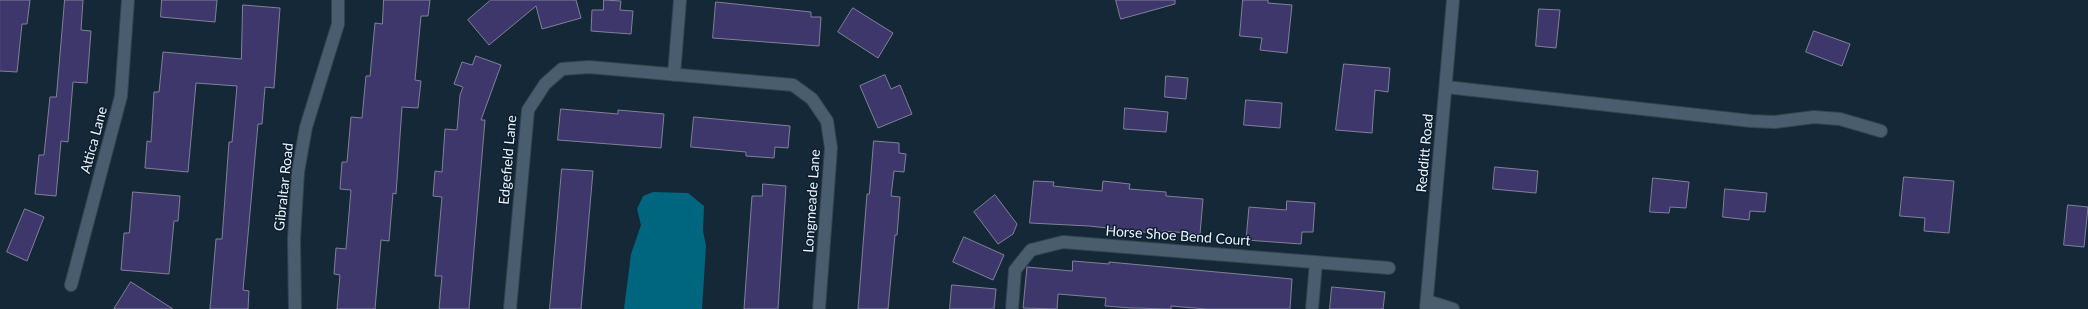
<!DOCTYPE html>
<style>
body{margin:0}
canvas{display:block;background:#152837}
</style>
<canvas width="2088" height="309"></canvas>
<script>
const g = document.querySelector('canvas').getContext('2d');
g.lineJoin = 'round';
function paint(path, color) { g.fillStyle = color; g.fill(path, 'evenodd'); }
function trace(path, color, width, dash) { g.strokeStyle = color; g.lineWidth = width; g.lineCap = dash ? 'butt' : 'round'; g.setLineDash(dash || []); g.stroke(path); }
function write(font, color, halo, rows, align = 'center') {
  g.font = font + ' Lato,sans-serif'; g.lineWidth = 3; g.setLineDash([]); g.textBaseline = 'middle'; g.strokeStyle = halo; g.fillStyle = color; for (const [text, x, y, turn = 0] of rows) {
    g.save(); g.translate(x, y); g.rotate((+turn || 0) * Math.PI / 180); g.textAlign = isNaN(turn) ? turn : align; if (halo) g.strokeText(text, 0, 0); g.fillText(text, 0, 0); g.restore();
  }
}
paint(new Path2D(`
 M653,192L688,193L704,206L703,231L706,246L702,309H624L631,254L641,225L637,209L643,196Z`), '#00657e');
const building = new Path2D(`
 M0,0H30L27,24H22L17,72L0,71Z
 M65,0H83L81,30L91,31L87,83L73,82L68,142L61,141L56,196L35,194L39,155H44L50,97H56Z
 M162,0H217L215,22L161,17Z
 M384,0H430L428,16H421L415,80L421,81L418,108L402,107L396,194L393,193L389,241L381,240L375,309H337L340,275L334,274L336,248L346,249L351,190L340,189L342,162H347L351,117L362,118L366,76H370L375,23L382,24Z
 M491,0H576L581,18L542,29L536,6L489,45L468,20Z
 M604,0L621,1L620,10L633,11L631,34L591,31L592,10H603Z
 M1116,0H1175V4L1121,19Z
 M1243,0H1268V3L1292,5L1287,53L1260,50L1262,38L1240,36Z
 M716,2L811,12V17H821L819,46L713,38Z
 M243,5L280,8L274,88L265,87L262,124H258L243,290L249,291L248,309H210L216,239H222L229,142H232L237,86L196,83L188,172L145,168L147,141L151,142L154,92H159L163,52L241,59Z
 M853,8L893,33L878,58L838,32Z
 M1539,9L1560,10L1556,48L1536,46Z
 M1814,31L1850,44L1842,66L1806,52Z
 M476,56L501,65L481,120H485L469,309H439L442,276H435L442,197L433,196L435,171L442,172L445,129L457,130L460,95L463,87L454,84L462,62L472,65Z
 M1344,64L1390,68L1388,92L1375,90L1372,133L1336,130Z
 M885,75L891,89L900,85L912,114L878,128L860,86Z
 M1166,76L1188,78L1186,99L1165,97Z
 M1246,100L1282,103L1280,128L1244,125Z
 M1125,108L1168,112L1166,132L1124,129Z
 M561,109L618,114V110L664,114L661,148L558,140Z
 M694,117L790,126L788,148L775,147L774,158L746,156V152L691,147Z
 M874,141L899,143V153L906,154L904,172L894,171L891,196L900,197L897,235H895L888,309H858L867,194H869Z
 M1495,167L1538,171L1536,193L1493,189Z
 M562,169L593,171L581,309H550Z
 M1904,177L1954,181L1949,233L1924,231L1925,218L1900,216Z
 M1653,178L1689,182L1686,208L1670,207L1669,213L1650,212Z
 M1034,181L1054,182L1053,186L1102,191L1103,181L1130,184L1129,189L1166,192V196L1203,199L1200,234L1163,231L1162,234L1089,226L1030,223Z
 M763,184L786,186L778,309H744L752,196H762Z
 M1725,189L1767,193L1765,212L1750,211L1749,220L1723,217Z
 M133,192L180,196L178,221H174L169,274L121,270L124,233H129Z
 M995,195L1017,224L1013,234L998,244L974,212Z
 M1287,201L1315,203L1313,232H1302L1301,244L1246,240L1249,207L1286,210Z
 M2068,205L2088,207L2084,247L2064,245Z
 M25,209L44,217L27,261L7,252Z
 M964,237L1004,255L993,280L953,262Z
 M1073,261L1109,264V262L1292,279L1290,309H1207L1171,306V309L1132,308L1105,306L1106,298L1058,294L1057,309L1023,308L1027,267L1072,271Z
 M131,282L173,309H114Z
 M952,285L996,289L994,309H950Z
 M1332,287L1385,292L1383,309H1330Z`);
paint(building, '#3d376c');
trace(building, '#818099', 1);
const minor = new Path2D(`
 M674,75L680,0
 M1446,87L1751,121L1775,122L1814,117L1840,119L1881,131
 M71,285L121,96L128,0
 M1427,301L1453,309
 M295,309L294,239L298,172L306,127L338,24V0
 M510,309L528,110L545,84L562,69L589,67L793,85L812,99L827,121L831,148L819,309
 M1012,309L1015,270L1031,250L1063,242L1389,268
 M1312,309L1316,262
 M1426,309L1453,0`);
trace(minor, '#354350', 14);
trace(minor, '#495d6f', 12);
write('14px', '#edf6ff', '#0c1e2d', [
 ["Attica Lane",94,140,-75],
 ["Redditt Road",1425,153,-85],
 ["Edgefield Lane",508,160,-85],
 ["Gibraltar Road",284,187,-84],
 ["Longmeade Lane",812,201,-86],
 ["Horse Shoe Bend Court",1178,236,4]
]);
</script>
